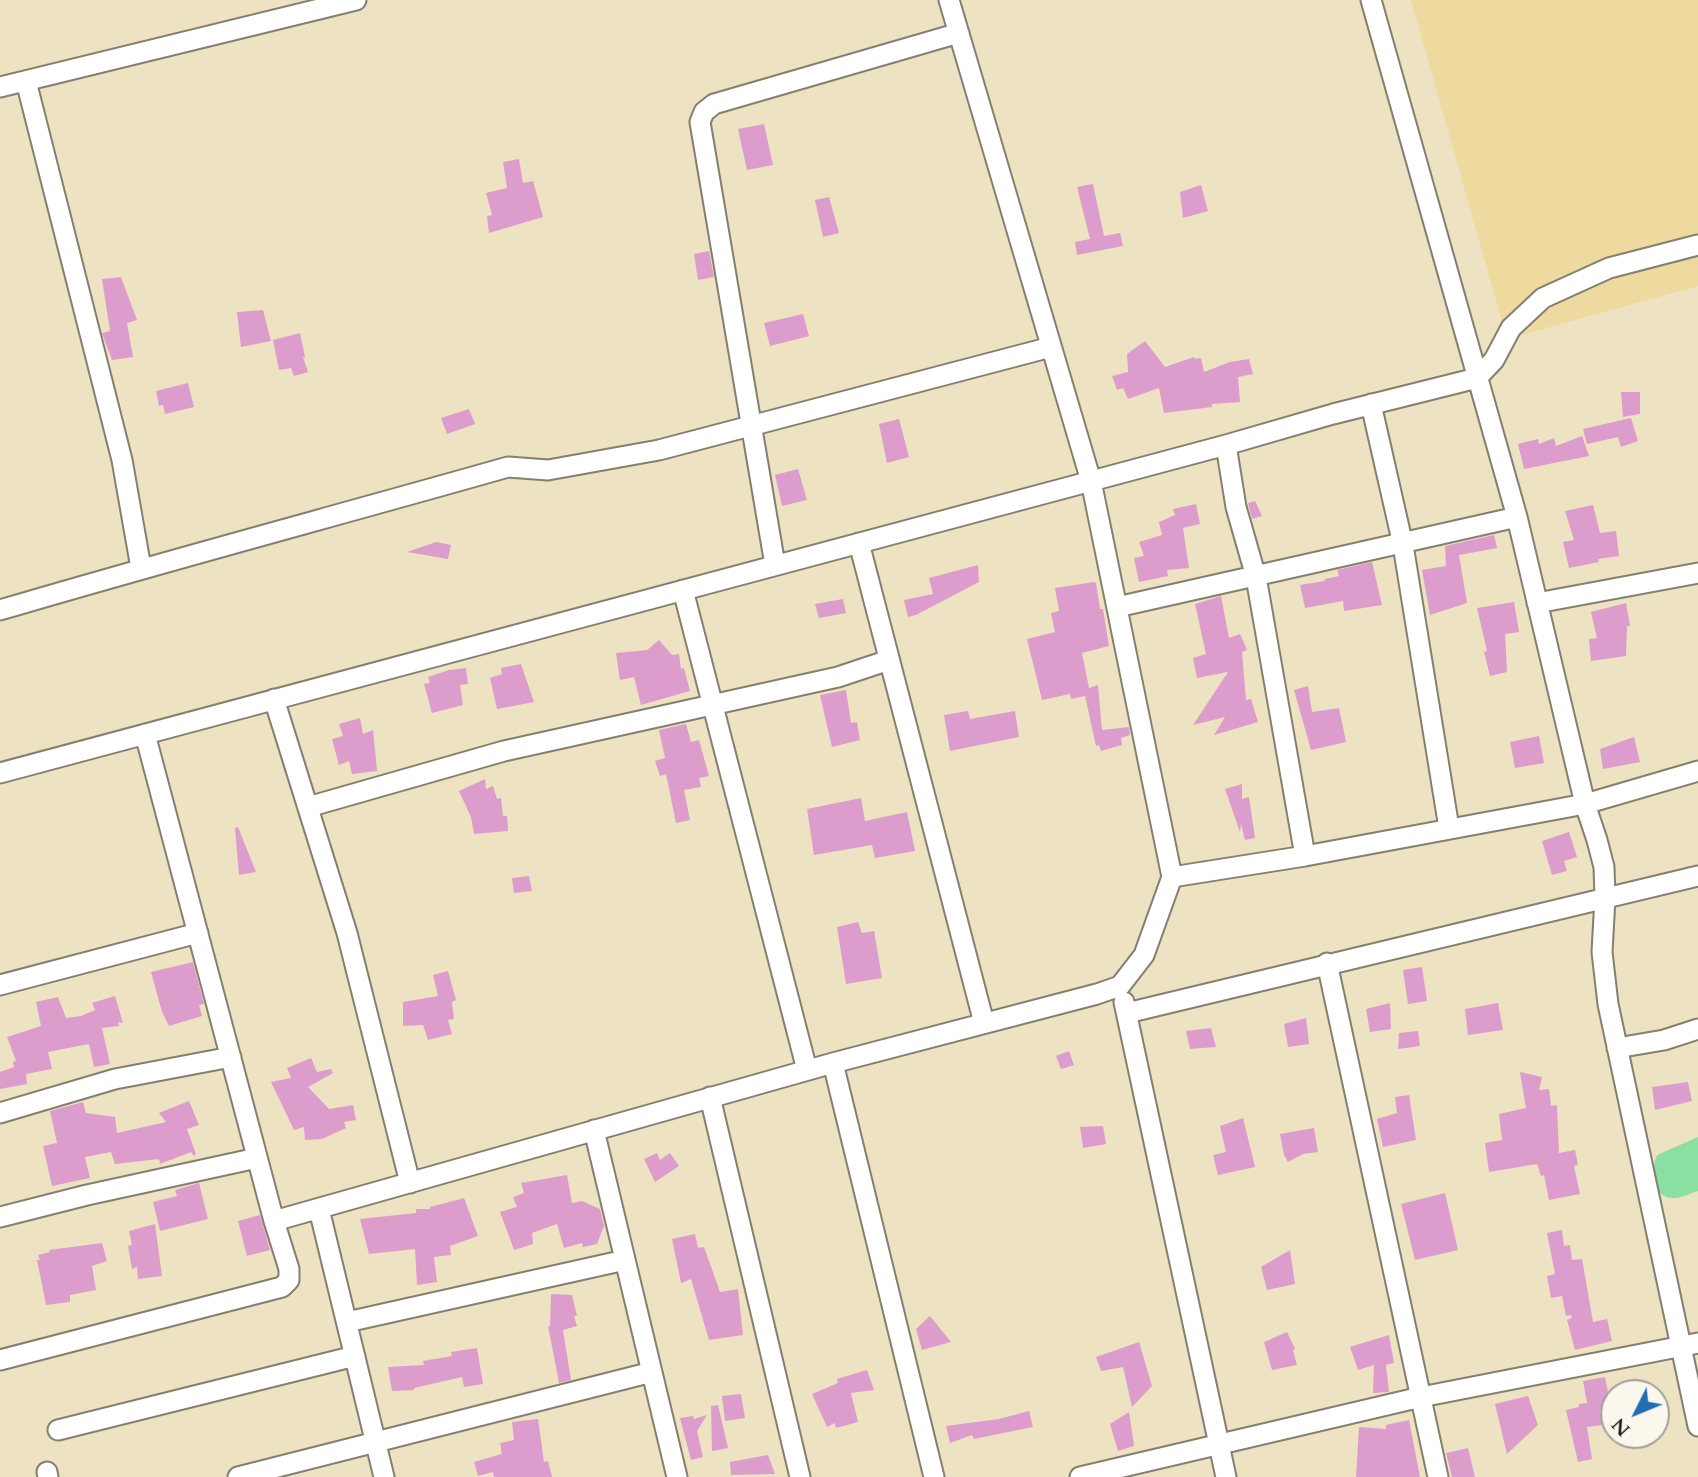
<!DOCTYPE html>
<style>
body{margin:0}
#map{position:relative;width:1698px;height:1477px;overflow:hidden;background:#ede2c2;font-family:Cardo,serif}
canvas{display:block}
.north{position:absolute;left:1600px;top:1379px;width:70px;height:70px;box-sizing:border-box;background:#fbf7ec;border:2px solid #a29f99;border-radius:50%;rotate:227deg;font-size:19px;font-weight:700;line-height:28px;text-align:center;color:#1c1c1c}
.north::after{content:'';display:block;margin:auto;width:24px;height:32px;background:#1f6fb2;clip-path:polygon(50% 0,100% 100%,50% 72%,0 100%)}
</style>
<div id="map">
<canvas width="1698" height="1477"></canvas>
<div class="north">N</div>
</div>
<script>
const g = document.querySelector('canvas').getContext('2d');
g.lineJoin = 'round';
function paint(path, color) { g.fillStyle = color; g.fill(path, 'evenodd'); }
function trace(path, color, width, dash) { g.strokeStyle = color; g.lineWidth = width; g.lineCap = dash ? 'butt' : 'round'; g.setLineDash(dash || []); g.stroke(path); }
paint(new Path2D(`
 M1698,1137V1191C1691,1193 1684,1197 1676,1198C1653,1200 1650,1172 1657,1155Z`), '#8ae0a2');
paint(new Path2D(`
 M1411,0H1698V286L1507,339Z`), '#eeda9e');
paint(new Path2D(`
 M764,124L773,165L747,170L738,129Z
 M519,159L523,183L533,181L543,217L489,233L487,216L492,215L486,193L507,188L503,162Z
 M1093,184L1104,236L1120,233L1123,246L1077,255L1075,242L1090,239L1077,187Z
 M1201,185L1208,211L1183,218L1180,192Z
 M829,197L839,233L823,237L815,200Z
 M709,251L714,277L698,280L694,254Z
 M121,277L137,320L127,323L133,357L112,360L102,333L110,331L102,279Z
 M263,310L271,341L241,347L237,312Z
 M803,314L809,336L770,346L764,323Z
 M300,333L305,357H303L308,372L294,376L291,368L279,370L273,340Z
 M1145,341L1165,367L1194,357L1195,359L1201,358L1204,372L1230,362L1249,359L1253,374L1238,377L1240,402L1212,404V407L1164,413L1159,388L1128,399L1123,388L1117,390L1112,376L1128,372L1127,354Z
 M188,383L194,407L165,414L163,405L159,406L156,391Z
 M1621,392H1640V414L1623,417Z
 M469,409L475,424L447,434L441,418Z
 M1631,418L1638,441L1621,447L1618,437L1587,444L1583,429Z
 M899,419L909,457L887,463L879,424Z
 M1582,436L1589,456L1524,469L1518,444L1538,439L1539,444L1554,438L1556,446Z
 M798,469L807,500L782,506L775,475Z
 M1255,501L1262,516L1252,519L1248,503Z
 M1196,504L1200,524L1183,528L1189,568L1167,570L1168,576L1139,582L1134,558L1144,556L1139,542L1162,535L1159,522L1175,515L1173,509Z
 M1593,505L1600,533L1616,531L1619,556L1598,559L1599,562L1569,568L1563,542L1574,540L1565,511Z
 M1494,535L1497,548L1459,555L1467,603L1430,615L1422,570L1446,566L1445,546Z
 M436,542L451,545L448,559L407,552Z
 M1372,562L1382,605L1344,611L1343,601L1305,608L1300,585L1325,581V579L1339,576L1337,570Z
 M978,565L979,582L916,615L908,617L904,600L933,594L929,578Z
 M1094,582L1096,583L1100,609H1103L1109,646L1082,653L1089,688L1098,685L1102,730L1129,727L1130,735L1121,738L1122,745L1101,751L1099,745L1096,746L1085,696L1071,699L1070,694L1042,700L1027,639L1055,632L1051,613L1059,611L1055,588Z
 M1221,596L1229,638L1240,634L1247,650L1242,652L1246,700L1251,699L1258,722L1214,735L1225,717L1193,725L1228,672L1197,678L1193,658L1206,654L1195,604Z
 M843,599L846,613L819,618L815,604Z
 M1514,602L1519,632L1505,634L1507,672L1490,676L1484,652L1487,651L1477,608Z
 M1626,603L1630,626H1627L1626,656L1591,661L1589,639L1597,638L1591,612Z
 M659,640L672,655L679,654L681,669L684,668L690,691L641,705L634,677L620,680L616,653L647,650Z
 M521,664L534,702L497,709L490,678L502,674L501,668Z
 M466,668L468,684L460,685L463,705L432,713L424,684L430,683L428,677L449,670Z
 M1308,686L1312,712L1339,708L1346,742L1311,750L1294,690Z
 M846,690L851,723L857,722L860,740L832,747L820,695Z
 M968,711L970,719L1015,711L1019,737L950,751L944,715Z
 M360,718L363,734L373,730L377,771L352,774L349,761L339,765L332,739L343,736L339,724Z
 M686,724L691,742L699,740L709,776L699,778L701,787L684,790L690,820L676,823L666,774L660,776L655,761L665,758L659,730Z
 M1539,736L1544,763L1515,768L1510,742Z
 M1634,737L1640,762L1603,769L1600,749Z
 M485,779L486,789L493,786L497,799L501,798L503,816H507L508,831L474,834L471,817L459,791Z
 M1242,784V799L1249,797L1255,838L1245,840L1241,824L1240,832L1225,789Z
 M861,798L865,821L907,812L915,851L875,858L872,845L814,855L807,809Z
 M238,827L256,872L239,875L235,828Z
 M1569,832L1577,857L1564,861L1567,871L1552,875L1542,841Z
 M529,876L532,891L514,893L512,878Z
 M858,922L862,933L874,931L882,978L846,984L837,927Z
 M193,962L204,1004L199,1005L202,1016L169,1026L162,1012L151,972Z
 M1422,967L1427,1001L1408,1004L1403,970Z
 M448,971L456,1000L452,1002L454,1019L448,1020L452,1034L428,1040L423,1025L403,1026V1002L438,996L433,975Z
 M115,996L123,1023L118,1022L119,1026L102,1028L110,1064L94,1067L89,1044L48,1052L52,1069L26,1074L27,1084L0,1089V1072L14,1067L13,1062L16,1061L7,1037L41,1026L36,1002L58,997L66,1018L81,1016L95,1010L92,1003Z
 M1390,1003L1391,1029L1370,1032L1366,1009Z
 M1498,1003L1503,1030L1468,1035L1465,1009Z
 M1306,1018L1309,1044L1288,1047L1284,1024Z
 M1211,1028L1216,1047L1190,1049L1186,1031Z
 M1418,1031L1420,1046L1398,1049L1399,1033Z
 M1069,1051L1074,1065L1061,1069L1056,1056Z
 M311,1058L317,1072L331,1069L333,1073L308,1087L329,1109L353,1105L356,1120L344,1122L346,1128L322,1139L305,1140L304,1127L294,1130L271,1082L291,1078L287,1068Z
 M1520,1072L1542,1077L1539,1090L1549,1089L1551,1106L1557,1105L1559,1153L1575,1150L1578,1165L1574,1166L1580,1194L1549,1200L1544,1175L1541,1176L1537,1164L1489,1172L1485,1143L1502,1140L1499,1114L1526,1108Z
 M1688,1082L1692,1101L1655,1110L1652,1087Z
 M1409,1095L1416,1140L1383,1147L1377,1119L1397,1113L1395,1097Z
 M189,1101L199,1125L187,1129L196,1154L194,1156L191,1152L160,1164L159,1159L115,1164L111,1152L85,1157L90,1178L52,1186L43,1146L57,1143L50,1111L83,1102L86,1113L115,1117L117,1133L166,1122L159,1113Z
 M1243,1118L1255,1167L1218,1175L1213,1155L1226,1152L1220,1126Z
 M1103,1126L1106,1144L1083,1148L1080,1127Z
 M1314,1128L1318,1152L1303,1154L1288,1162L1284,1155L1280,1134Z
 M657,1153L660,1160L670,1153L679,1166L655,1182L644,1159Z
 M567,1175L572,1203L582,1201L600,1209L604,1226L597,1244L583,1247L582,1243L564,1248L557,1224L532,1233L533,1244L514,1250L500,1212L517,1207L513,1197L524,1193L521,1183Z
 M199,1183L208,1219L160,1231L153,1202L177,1196L175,1190Z
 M1445,1193L1458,1250L1415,1260L1401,1204Z
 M464,1198L478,1236L450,1246L451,1255L434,1257L437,1282L417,1285L415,1249L369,1254L360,1219L416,1213V1209H430V1207Z
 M260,1215L270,1250L247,1256L238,1221Z
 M155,1224L162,1276L138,1279L137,1267L132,1269L128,1246L132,1245L129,1231Z
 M1562,1230L1564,1246L1570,1245L1572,1260L1582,1259L1593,1322L1607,1319L1612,1341L1575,1350L1567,1320L1572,1318L1571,1315L1566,1316L1562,1296L1551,1298L1547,1276L1555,1274L1547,1233Z
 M695,1234L698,1248L704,1247L720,1292L738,1289L743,1335L709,1340L691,1279L681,1283L672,1239Z
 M102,1243L107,1261L92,1266L96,1290L70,1295V1302L46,1305L37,1260H40L38,1255L50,1252L49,1250Z
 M1290,1250L1295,1284L1267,1290L1261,1267Z
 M551,1294L572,1295L577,1316H574L577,1326L563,1330L571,1380L559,1383L548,1326H550Z
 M930,1316L951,1342L922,1350L916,1329Z
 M1287,1332L1295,1349L1293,1350L1297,1365L1272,1370L1264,1342Z
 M1389,1335L1394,1363L1386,1365L1389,1392L1373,1393L1374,1365L1358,1370L1350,1347Z
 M1139,1342L1152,1386L1132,1407L1123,1367L1101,1371L1096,1357Z
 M477,1348L483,1384L464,1387L462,1377L414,1388V1390L392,1391L388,1367L424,1365L423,1361L452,1356L451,1352Z
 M867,1370L874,1390L851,1393L858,1422L836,1428L835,1423L827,1427L812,1394L838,1383L837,1379Z
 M1605,1377L1611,1408L1600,1410L1602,1425L1587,1427L1592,1459L1578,1462L1566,1410L1579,1407V1404L1587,1403L1583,1381Z
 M741,1394L745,1418L725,1421L722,1396Z
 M1528,1396L1538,1425L1507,1454L1495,1404Z
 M718,1405L728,1448L712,1451L711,1406Z
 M1029,1411L1033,1427L974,1439L972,1435L950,1443L946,1426L999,1419Z
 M1129,1412L1134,1446L1118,1451L1110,1424Z
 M707,1415L697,1431L703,1457L691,1460L680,1418L693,1416L694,1419Z
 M538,1419L544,1462L548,1461L552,1477H494L493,1472L478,1476L474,1462L502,1454L500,1443L514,1440L512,1422Z
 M1409,1420L1420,1477H1356L1359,1427L1386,1429V1425Z
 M1468,1448L1475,1477H1452L1446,1453Z
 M768,1455L775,1474L731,1475L730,1462Z`), '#dd9dcc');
const street = new Path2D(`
 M1371,0L1517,517L1585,804L1597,840L1604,867L1605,898L1602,952L1608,1004L1698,1426
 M26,81L122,460L141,568
 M0,87L356,0
 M1371,404L1403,545L1449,828
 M1226,445L1236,507L1256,577L1305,856
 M859,543L984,1023
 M775,565L700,122L704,112L714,104L959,33
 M683,590L807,1070
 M1537,603L1698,573
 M1117,607L1517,517
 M0,610C169,560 339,515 508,467L548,470L659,450L1051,347
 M274,699L347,933L410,1183
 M0,773L1226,445L1333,414L1477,378L1494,360L1511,328L1543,298L1609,268L1698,245
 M308,807L504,751L838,677L889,660
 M1172,877L1305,856L1585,804L1698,771
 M1327,963L1438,1477
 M0,985L198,933
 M1124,1002L1226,1477
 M1127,1013L1698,876
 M1617,1048L1664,1040L1698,1029
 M833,1063L934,1477
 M710,1097L800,1477
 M0,1113L115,1079L231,1057
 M594,1130L677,1477
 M319,1209L384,1477
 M0,1217L87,1195L257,1158
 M274,1221L833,1063L1097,994L1120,986L1144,955L1172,877L1091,481L949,0
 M347,1322L625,1260
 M0,1360L282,1287L289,1280V1269L274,1221L145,734
 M58,1430L355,1356
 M47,1472L48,1477
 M238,1477L652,1372
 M1080,1477L1421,1397L1698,1343`);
trace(street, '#847f6f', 23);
trace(street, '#fff', 19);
</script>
